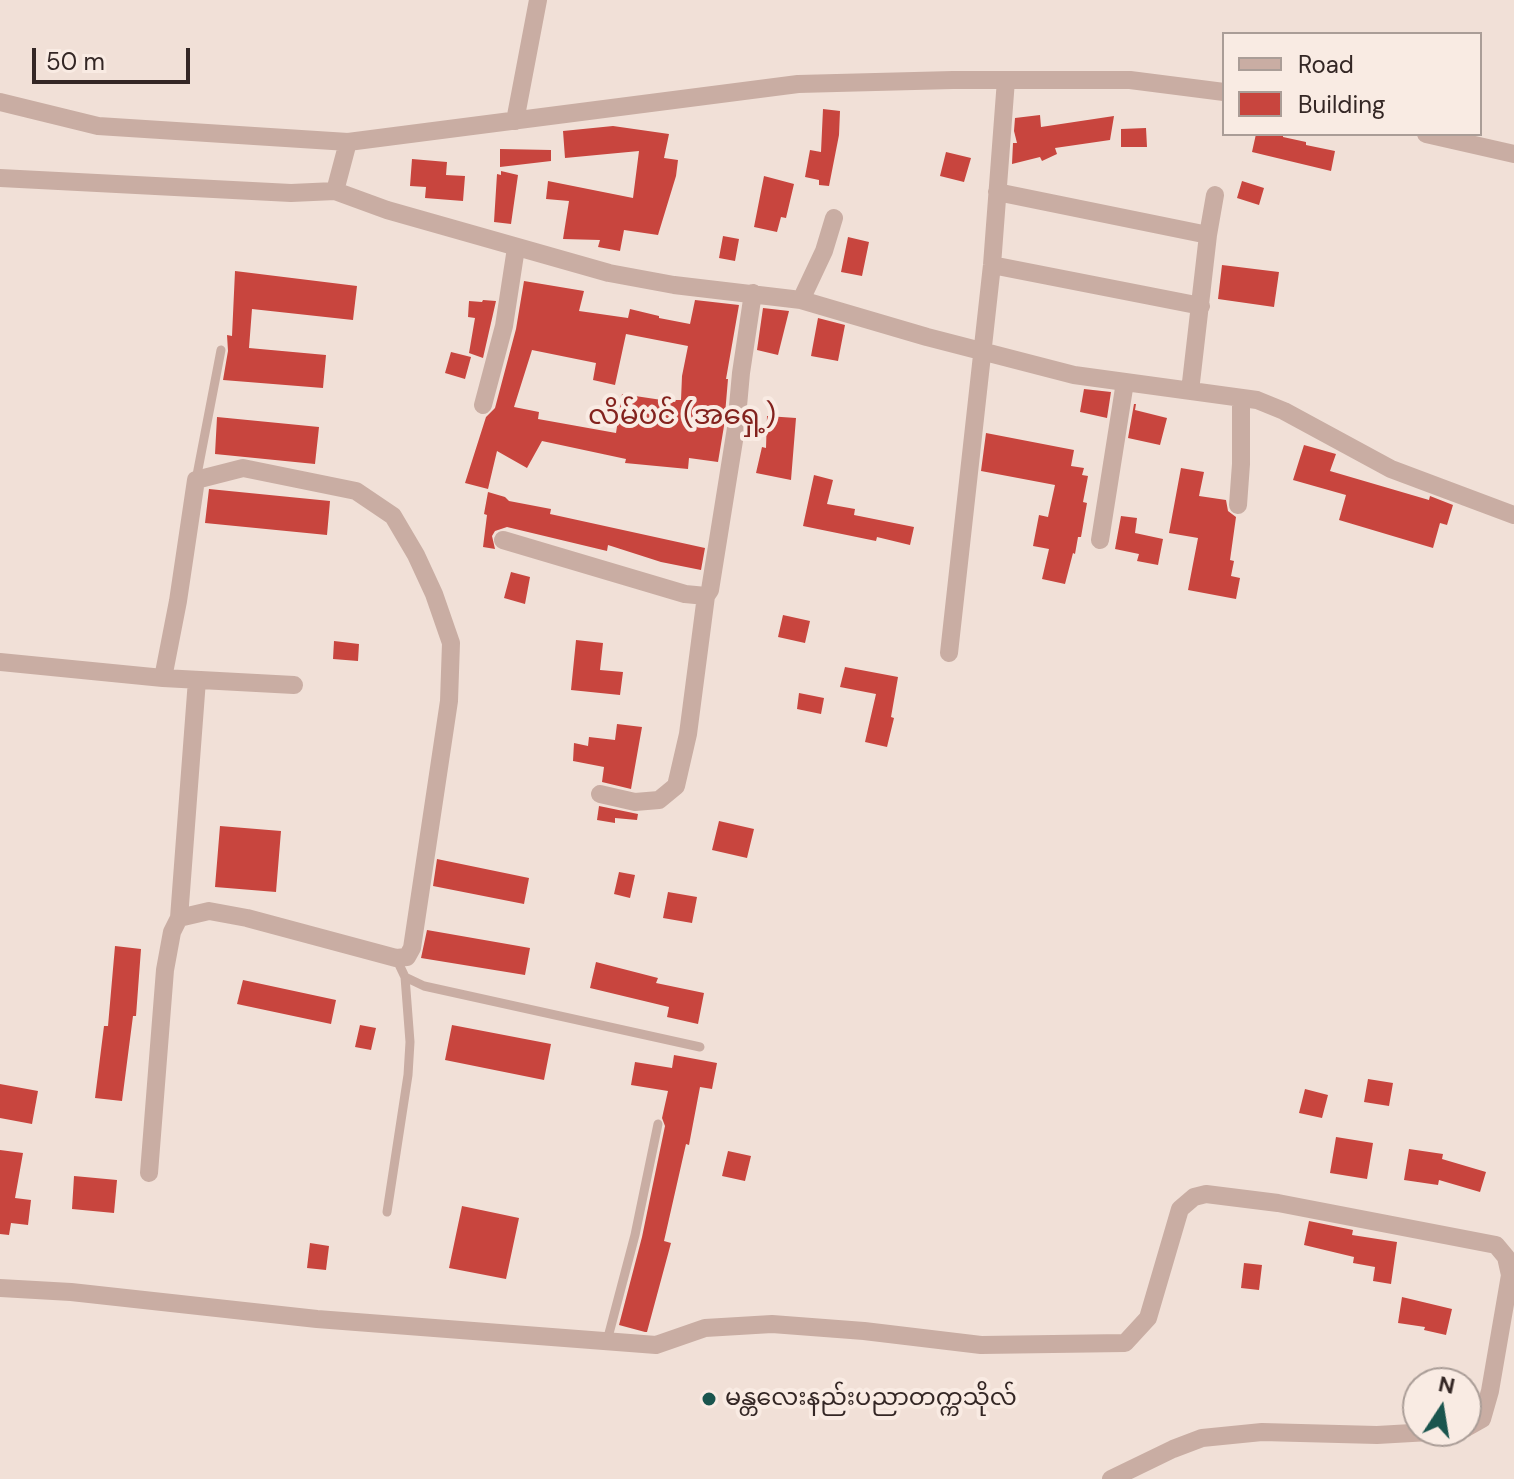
<!DOCTYPE html>
<meta charset="utf-8">
<style>
body{margin:0}
#map{position:relative;width:1514px;height:1479px;overflow:hidden;background:#f1e0d7;font-family:"DM Sans",sans-serif}
canvas{display:block}
.legend{position:absolute;left:1222px;top:32px;width:260px;height:104px;box-sizing:border-box;background:#f9ebe3;border:2px solid #aa9d97;margin:0;padding:10px 14px;list-style:none;font-size:24px;color:#342725}
.legend li{display:flex;align-items:center;gap:16px;height:40px}
.legend b{width:40px;border:2px solid #aa9d97}
.north{position:absolute;left:1402px;top:1367px;width:80px;height:80px;box-sizing:border-box;background:#f9ebe3;border:2px solid #aa9d97;border-radius:50%;rotate:12deg;font-size:22px;font-weight:700;line-height:32px;text-align:center;color:#342725}
.north::after{content:'';display:block;margin:auto;width:28px;height:36px;background:#1a554e;clip-path:polygon(50% 0,100% 100%,50% 72%,0 100%)}
.scale{position:absolute;left:32px;top:48px;width:158px;height:36px;box-sizing:border-box;border:4px solid #342725;border-top:0;padding-left:10px;font-size:24px;line-height:28px;white-space:nowrap;color:#342725;-webkit-text-stroke:6px #f9ebe3;paint-order:stroke}
</style>
<div id="map">
<canvas width="1514" height="1479"></canvas>
<ul class="legend">
<li><b style="height:10px;background:#c9ada3"></b>Road</li>
<li><b style="height:22px;background:#c8453e"></b>Building</li>
</ul>
<div class="north">N</div>
<div class="scale">50 m</div>
</div>
<script>
const g = document.querySelector('canvas').getContext('2d');
g.lineJoin = 'round';
function paint(path, color) { g.fillStyle = color; g.fill(path, 'evenodd'); }
function trace(path, color, width, dash) { g.strokeStyle = color; g.lineWidth = width; g.lineCap = dash ? 'butt' : 'round'; g.setLineDash(dash || []); g.stroke(path); }
function write(font, color, halo, rows, align = 'center') {
  g.font = font + ' "DM Sans","Noto Sans Myanmar",sans-serif'; g.lineWidth = 8; g.setLineDash([]); g.textBaseline = 'middle'; g.strokeStyle = halo; g.fillStyle = color; for (const [text, x, y, turn = 0] of rows) {
    g.save(); g.translate(x, y); g.rotate((+turn || 0) * Math.PI / 180); g.textAlign = isNaN(turn) ? turn : align; if (halo) g.strokeText(text, 0, 0); g.fillText(text, 0, 0); g.restore();
  }
}
paint(new Path2D(`
 M823,109L840,111L839,135L829,186L819,185V180L805,177L810,150L821,152Z
 M1040,115L1041,127L1114,116L1110,140L1055,148L1057,154L1042,161L1040,157L1012,164L1013,143H1017L1014,131L1015,118Z
 M613,126L669,134L664,158L678,160L676,176L658,235L624,230L620,251L598,247L600,240L563,239L569,201L546,199L548,181L633,198L639,151L565,158L563,131Z
 M1146,128L1147,147H1121V129Z
 M1256,134H1283V137L1306,142V145L1335,151L1331,171L1252,152Z
 M500,149L551,150V161L500,167Z
 M946,152L971,158L964,182L940,176Z
 M412,159L447,162L446,175L465,176L463,201L425,198L426,187L410,186Z
 M501,171L518,175L511,224L494,222L497,174L501,175Z
 M764,176L794,184L786,218L781,217L777,232L754,227Z
 M1242,181L1264,188L1259,205L1237,198Z
 M723,236L739,239L735,261L719,258Z
 M848,237L869,242L862,276L841,272Z
 M1222,265L1279,272L1274,307L1218,299Z
 M235,271L357,286L353,320L252,309L249,348L326,355L323,388L223,380L228,351L227,335L232,336Z
 M524,281L584,291L579,311L628,318L630,309L659,316V318L690,324L695,300L739,305L726,379H728L724,426L718,462L689,458L688,469L625,463L626,459L542,441L527,468L497,451L488,489L465,483L486,417L495,408L516,329ZM626,334L688,346L682,376L681,400H676L675,402L622,394L616,433L538,419L539,412L514,407L532,350L596,363L593,380L615,385Z
 M483,300L496,301L483,358L469,353L475,318L468,317L469,301L482,302Z
 M763,308L789,311L778,355L757,350Z
 M818,318L845,325L838,361L811,356Z
 M451,352L471,357L465,379L445,373Z
 M1084,389L1111,392L1107,418L1080,412Z
 M1134,404H1136L1135,410L1167,418L1160,445L1128,438Z
 M767,416L796,418L791,480L756,473L762,447L766,448Z
 M217,417L319,427L315,464L215,454Z
 M986,433L1074,450L1071,466L1084,468L1082,475L1088,476L1083,502L1087,503L1081,537H1078L1075,554L1073,553L1065,584L1042,579L1049,549L1033,546L1039,515L1048,517L1055,485L981,471Z
 M1304,445L1336,454L1330,471L1429,500L1430,496L1453,505L1447,525L1440,523L1433,548L1339,520L1346,495L1293,480Z
 M1181,468L1204,472L1199,496L1226,500L1228,511L1236,517L1230,560L1234,561L1231,576L1240,578L1236,599L1188,590L1198,538L1169,533Z
 M814,475L833,480L827,504L855,509L854,515L914,527L910,545L877,537L876,541L803,526Z
 M209,489L330,501L327,535L205,523Z
 M488,492L505,497L509,501L551,509L550,514L705,548L701,570L661,562L608,545L607,551L507,527L495,531L492,536L495,549L483,547L487,515L484,514Z
 M1121,516L1137,518L1135,533L1163,539L1158,565L1137,561L1139,554L1115,549Z
 M511,572L530,577L525,604L504,598Z
 M783,615L810,621L805,643L778,637Z
 M576,640L603,643L600,670L623,672L620,695L571,690Z
 M334,641L359,644L358,661L333,659Z
 M845,667L898,677L891,717L894,718L887,747L865,742L876,694L840,687Z
 M799,693L824,698L821,714L797,709Z
 M617,724L642,727L631,789L602,782L604,767L573,761L574,743L588,746L589,737L615,740Z
 M599,806L638,814L637,820L615,818V823L597,820Z
 M719,821L754,829L747,858L712,850Z
 M220,826L281,831L276,892L215,887Z
 M437,859L529,878L524,904L433,886Z
 M619,872L635,875L630,898L614,894Z
 M668,892L697,897L692,923L663,918Z
 M427,930L530,948L525,975L421,958Z
 M115,946L141,949L136,1016H133L122,1101L95,1098L104,1026H108Z
 M596,962L658,978L656,983L704,993L698,1024L667,1017L669,1007L590,988Z
 M243,980L336,1000L331,1024L237,1004Z
 M360,1025L376,1028L371,1050L355,1047Z
 M452,1025L551,1044L544,1080L445,1060Z
 M674,1055L717,1063L712,1089L700,1087L689,1145L686,1144L664,1241L671,1243L647,1332H645L619,1325L642,1237L665,1126L662,1118L668,1091L631,1085L635,1062L672,1068Z
 M1368,1079L1393,1083L1389,1106L1364,1102Z
 M0,1084L38,1091L32,1124L0,1118Z
 M1305,1089L1328,1095L1322,1118L1299,1113Z
 M1336,1137L1373,1143L1367,1179L1330,1173Z
 M1409,1149L1443,1154L1442,1159L1486,1172L1480,1192L1439,1180L1438,1185L1404,1180Z
 M0,1150L23,1153L15,1198L31,1200L28,1225L11,1223L9,1235L0,1234Z
 M728,1151L751,1156L745,1181L722,1176Z
 M74,1176L117,1180L114,1213L72,1209Z
 M462,1206L519,1218L506,1279L449,1268Z
 M1309,1221L1353,1230L1352,1235L1397,1242L1391,1284L1373,1281L1375,1267L1353,1263L1354,1257L1304,1245Z
 M310,1243L329,1246L326,1270L307,1268Z
 M1244,1263L1262,1265L1259,1290L1241,1288Z
 M1402,1297L1452,1309L1446,1335L1424,1330L1425,1327L1398,1323Z`), '#c8453e');
trace(new Path2D(`
 M196,480L221,350
 M396,958L405,977L424,986L700,1047
 M387,1212L408,1075L410,1042L405,977
 M607,1341L635,1235L658,1124`), '#c9ada3', 9);
trace(new Path2D(`
 M0,102L98,126L348,142
 M515,121L538,0
 M1426,134L1514,154
 M0,178L291,193L335,191L348,142L798,84L953,80H1130L1224,92
 M335,191L387,210L609,273L674,285L801,300L927,337L1074,375L1257,400L1284,411L1391,469L1514,515
 M997,192L1208,235
 M992,265L1201,306
 M801,300L824,251L834,218
 M1190,391L1208,235L1215,195
 M483,405L504,326L516,248
 M1238,505L1241,464V398
 M503,540L685,594L706,596L710,590L736,428L741,373L753,293
 M1100,540L1125,382
 M949,653L992,265L1006,80
 M0,662L163,678L294,685
 M600,794L635,802L659,800L676,786L688,734L706,596
 M179,918L197,680
 M149,1173L165,970L172,932L179,918L209,911L247,918L396,958L407,957L412,948L449,701L451,643L434,594L416,555L393,516L356,491L243,468L196,480L178,601L163,678
 M0,1288L71,1292L317,1319L656,1345L705,1328L772,1324L864,1331L981,1345L1125,1343L1148,1318L1180,1209L1194,1197L1206,1194L1278,1203L1496,1245L1506,1257L1510,1275L1490,1391L1482,1419L1466,1428
 M1111,1479L1173,1449L1202,1438L1262,1432L1377,1435L1447,1431`), '#c9ada3', 18);
for (const [x, y, r, color] of [
 [709,1399,8,"#1a554e"]
]) { const dot = new Path2D(); dot.arc(x, y, r, 0, 2 * Math.PI); g.fillStyle = color; g.fill(dot); trace(dot, '#f9ebe3', 3); }
write('24px', '#342725', '#f9ebe3', [
 ["မန္တလေးနည်းပညာတက္ကသိုလ်",725,1399]
], 'left');
write('28px', '#83221d', '#f9ebe3', [
 ["လိမ်ပင် (အရှေ့)",682,417]
]);
</script>
